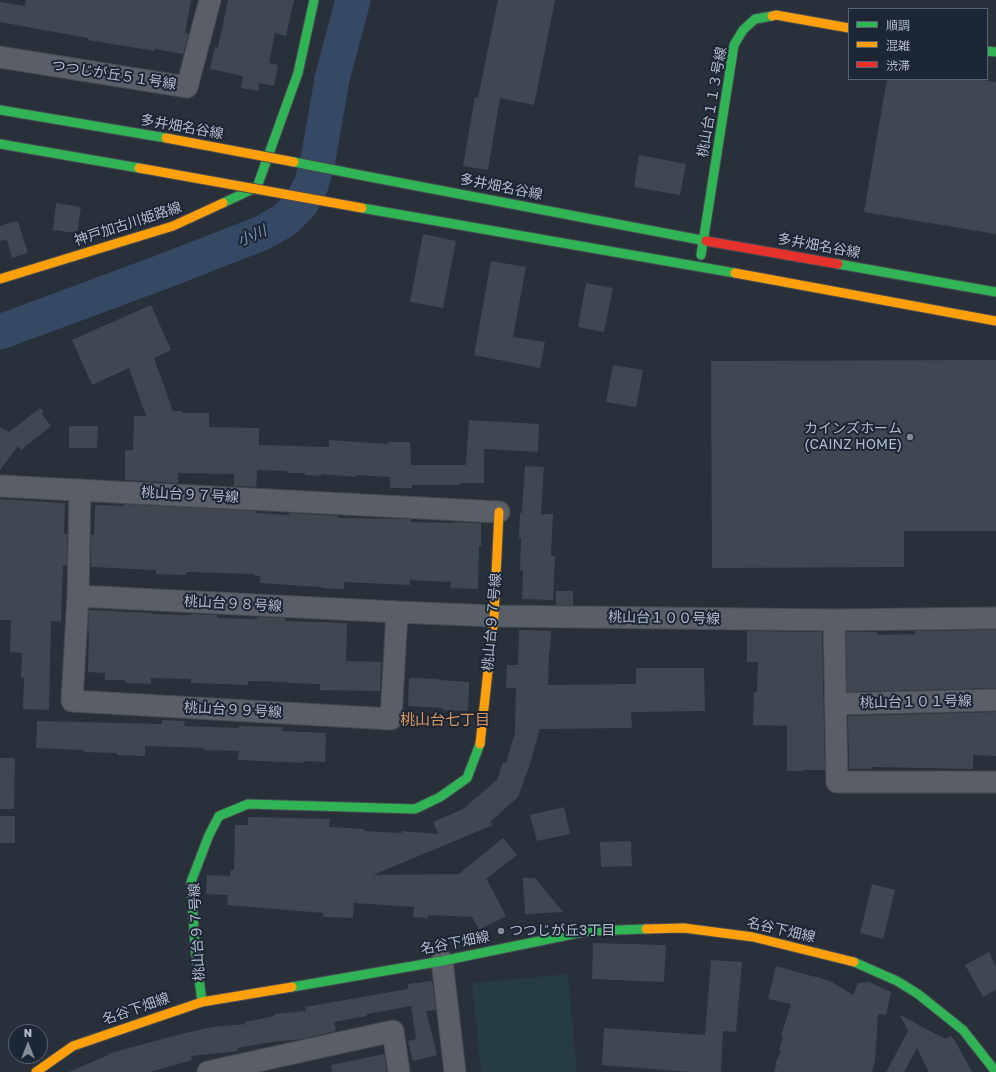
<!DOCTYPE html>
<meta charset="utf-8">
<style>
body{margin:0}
#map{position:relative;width:996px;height:1072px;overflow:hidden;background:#29303a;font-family:"Golos Text","Noto Sans JP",sans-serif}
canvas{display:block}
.legend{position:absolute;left:848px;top:8px;width:140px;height:72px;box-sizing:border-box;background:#1c2635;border:1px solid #596271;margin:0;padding:5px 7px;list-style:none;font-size:12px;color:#b4bccb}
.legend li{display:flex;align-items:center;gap:8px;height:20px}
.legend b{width:20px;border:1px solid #596271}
.north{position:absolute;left:8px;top:1024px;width:40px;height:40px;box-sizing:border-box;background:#1c2635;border:1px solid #596271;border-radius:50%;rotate:0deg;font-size:11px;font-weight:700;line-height:16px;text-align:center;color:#b4bccb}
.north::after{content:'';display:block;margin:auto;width:14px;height:18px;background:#838b98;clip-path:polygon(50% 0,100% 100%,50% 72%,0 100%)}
</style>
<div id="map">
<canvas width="996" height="1072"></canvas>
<ul class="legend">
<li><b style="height:5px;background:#30b455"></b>順調</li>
<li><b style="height:5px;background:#ff9f0a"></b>混雑</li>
<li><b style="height:5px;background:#e5322d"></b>渋滞</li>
</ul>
<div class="north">N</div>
</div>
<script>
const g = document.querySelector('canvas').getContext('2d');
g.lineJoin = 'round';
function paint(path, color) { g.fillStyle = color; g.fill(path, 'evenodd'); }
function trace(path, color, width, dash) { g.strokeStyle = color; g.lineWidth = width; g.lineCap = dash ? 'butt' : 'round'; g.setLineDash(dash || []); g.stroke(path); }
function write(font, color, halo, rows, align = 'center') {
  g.font = font + ' "Golos Text","Noto Sans JP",sans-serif'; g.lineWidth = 4; g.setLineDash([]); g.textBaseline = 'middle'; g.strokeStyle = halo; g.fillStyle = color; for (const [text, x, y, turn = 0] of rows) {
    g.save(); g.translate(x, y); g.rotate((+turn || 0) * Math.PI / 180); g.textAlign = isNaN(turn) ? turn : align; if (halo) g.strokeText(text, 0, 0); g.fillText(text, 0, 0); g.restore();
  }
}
paint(new Path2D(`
 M568,974L577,1072H481L472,983Z`), '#263c40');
trace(new Path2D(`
 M0,332L162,272L262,233L285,220L301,204L311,185L318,160L332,79L353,0`), '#354864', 35);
paint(new Path2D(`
 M26,0H191L185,33L189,34L183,54L155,49V51L88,40V38L0,22V2L25,6Z
 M228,0H294L286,36L275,33L269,63L278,65L274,86L259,83L258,91L241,88L243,76L210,69L215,47L218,48Z
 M498,0H555L534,105L500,98L488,170L463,166L475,97L478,98Z
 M887,79H978L996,82V234L864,212Z
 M639,155L686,164L680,195L634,187Z
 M56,203L81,207L77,233L53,230Z
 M12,222H18L28,253L12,258L7,240L0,241V226Z
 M423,234L456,241L443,308L410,302Z
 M491,261L526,267L513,337L545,342L540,368L474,355Z
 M586,283L613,288L604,332L578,327Z
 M151,305L171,350L154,358L173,411H182V413H209V427L259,428V445L329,447V440L388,444V442H410L411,465H466L469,420L539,424L538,452L484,449V483H460V485H412V488H390V477L356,475V477L321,474V476L305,475V473H287V471L257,470L256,487L234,486V474L178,473V483L125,480V450H133L134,416H146L129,368L92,385L72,340Z
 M996,360V531H904V567L712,568L711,361Z
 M613,365L643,370L636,407L606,402Z
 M40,408L44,411L42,414L51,426L21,450L18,446L0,470V427L9,432Z
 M69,426H98L97,448H69Z
 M525,466L544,467L541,514H553L551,556H555L553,600L522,599L523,570H520L521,538H519L520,513H522Z
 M0,499L65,503L64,534H67V566H63L61,622L51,621L49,710L23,709L24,678H21L22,653L10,652L11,620H0Z
 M124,504L256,511V513L289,515V513L338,516V518L411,519V522L453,523V522L481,523V546H479L478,589L450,588L451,582L410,580V585L344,582V589L321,588V587L260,583V576H255V574L186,572V575L156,574V570L91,567V535H94L95,505L124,506Z
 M556,591H573V605H556Z
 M89,610L152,613V614L190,615L191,614L217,615V618L257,619V617L285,618V621L347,623L346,661L381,662L380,691L320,690V684L287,683V682L248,681V685L221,684L191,683V679L151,678V684L125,683V680H105V673L88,672L89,633H88Z
 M519,630L551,631L550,650H549L548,685L636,684V668H704L705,711L631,712L632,728L540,729L530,764L518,797L490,822L493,825L373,875L459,874L503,838L517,855L485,880H487L506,916L479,930L472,917L428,915V918L413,917L414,907L354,903L353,918L323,917V913L227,905L228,895L206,894L207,875L230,876L231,870H234L235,825H248V817H250L330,819L329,827L365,829L364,831L402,833V831L438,834L433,822L463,809L497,780L503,762L506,763L515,733L516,688H506L507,665H518Z
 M996,630V688L847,692L846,632H877V635L915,634L914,631Z
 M747,631L822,632L825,770H803V771H787V726L753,725L754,692H757L758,662H747Z
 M409,678L439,679V680L469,682L468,711L443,710V708L408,706Z
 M996,712V756L973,755V769L872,767L871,769H849L848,716Z
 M162,720L185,721L184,726L239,728V726L282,727V731L326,733L325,762L304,761L303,763L285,762L238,760L239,751L204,750V748L145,746V756L117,755V753L84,752V750L36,748L37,721L162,724Z
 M0,758H15L14,809H0Z
 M564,807L570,834L537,841L530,815Z
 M0,816H15V843H0Z
 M631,841L632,866L601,867L600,842Z
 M523,878H535L563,912L525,914Z
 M872,884L895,890L883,939L860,933Z
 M593,943L666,945L664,982L592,979Z
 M989,952L996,966V990L983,997L965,965Z
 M711,960L742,962L736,1032L723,1031L721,1072H690L602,1065L604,1028L705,1035Z
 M776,966L815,977V976L832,982L853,995L858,983L869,982L891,992L886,1015L878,1014L875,1061L872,1072H774L777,1064H775L781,1051L779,1050L783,1037L781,1036L791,1004L768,999Z
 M432,981L436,1010L426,1011L437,1055L413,1061L408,1041L416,1039L411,1006L367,1014V1016L334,1022L336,1031L302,1039L271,1042L237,1048L238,1051L191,1056L192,1060L150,1072H69L108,1055V1054L125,1049L181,1034L212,1027L246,1024L245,1022L275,1016V1014L306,1011L305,1007L408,989V984Z
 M900,1015L945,1039L951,1036L955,1041L972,1072H929L917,1048L904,1072H886L908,1031Z
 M384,1054L387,1072H332L331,1065Z`), '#414750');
const street = new Path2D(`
 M0,57L187,87L210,0
 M0,486L499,512
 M80,490L78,596L397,612L494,616L834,620
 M78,596L72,701L391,719L397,612
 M996,618L834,620L837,782H996
 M836,704L996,700
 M442,961L455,1072
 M208,1072L393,1031L399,1072`);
const fast = new Path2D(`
 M987,51L996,52
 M0,110L166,138
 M0,144L139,168
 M370,177L706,241
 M223,203L257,187L298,73L314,0
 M362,208L735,273
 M701,255L734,45L743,30L755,19L772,16
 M838,264L996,292
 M854,962L897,981L918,994L963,1030L996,1072
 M292,987L442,961L588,931L646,929
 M202,1002L195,947L191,882L209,835L219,816L248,804L415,809L440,797L467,778L480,744`);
const slow = new Path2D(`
 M772,16L776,15L849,28
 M735,273L996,321
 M0,279L173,226L223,203
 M480,744L494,616L499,512
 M646,929L684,928L753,937L854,962
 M36,1072L73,1046L202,1002L292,987`);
const jam = new Path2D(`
 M706,241L838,264`);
trace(street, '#464b52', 23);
trace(fast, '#464b52', 11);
trace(slow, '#464b52', 11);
trace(jam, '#464b52', 11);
trace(street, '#5a5f67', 21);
trace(fast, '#30b455', 9);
trace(slow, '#ff9f0a', 9);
trace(jam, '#e5322d', 9);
const fastBridge = new Path2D(`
 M294,162L370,177`);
const slowBridge = new Path2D(`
 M166,138L294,162
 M139,168L362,208`);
trace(fastBridge, '#464b52', 11, []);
trace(slowBridge, '#464b52', 11, []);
trace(fastBridge, '#30b455', 9);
trace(slowBridge, '#ff9f0a', 9);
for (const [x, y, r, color] of [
 [910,437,4,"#838b98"],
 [501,931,4,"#838b98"]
]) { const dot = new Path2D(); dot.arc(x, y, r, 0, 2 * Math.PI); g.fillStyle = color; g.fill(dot); trace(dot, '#1c2635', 1.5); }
write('14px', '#b4bccb', '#1c2635', [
 ["つつじが丘５１号線",114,75,9],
 ["桃山台１１３号線",712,102,-80],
 ["多井畑名谷線",182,127,10],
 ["多井畑名谷線",501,187,11],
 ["神戸加古川姫路線",128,224,-18],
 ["多井畑名谷線",819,246,10],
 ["桃山台９７号線",190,495,3],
 ["桃山台９８号線",233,604,3],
 ["桃山台１００号線",664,618,1],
 ["桃山台９７号線",492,622,-85],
 ["桃山台１０１号線",916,702,-1],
 ["桃山台９９号線",233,710,3],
 ["名谷下畑線",781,930,13],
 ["桃山台９７号線",197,932,-93],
 ["名谷下畑線",455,943,-11],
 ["名谷下畑線",136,1009,-19]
]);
write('14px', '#b4bccb', '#1c2635', [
 ["カインズホーム",902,429],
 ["(CAINZ HOME)",902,445],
 ["つつじが丘3丁目",509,931,"left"]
], 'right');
write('italic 15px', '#7a91b4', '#1c2635', [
 ["小川",252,236,-23]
]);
write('15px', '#dc975e', '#1c2635', [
 ["桃山台七丁目",445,720]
]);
</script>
